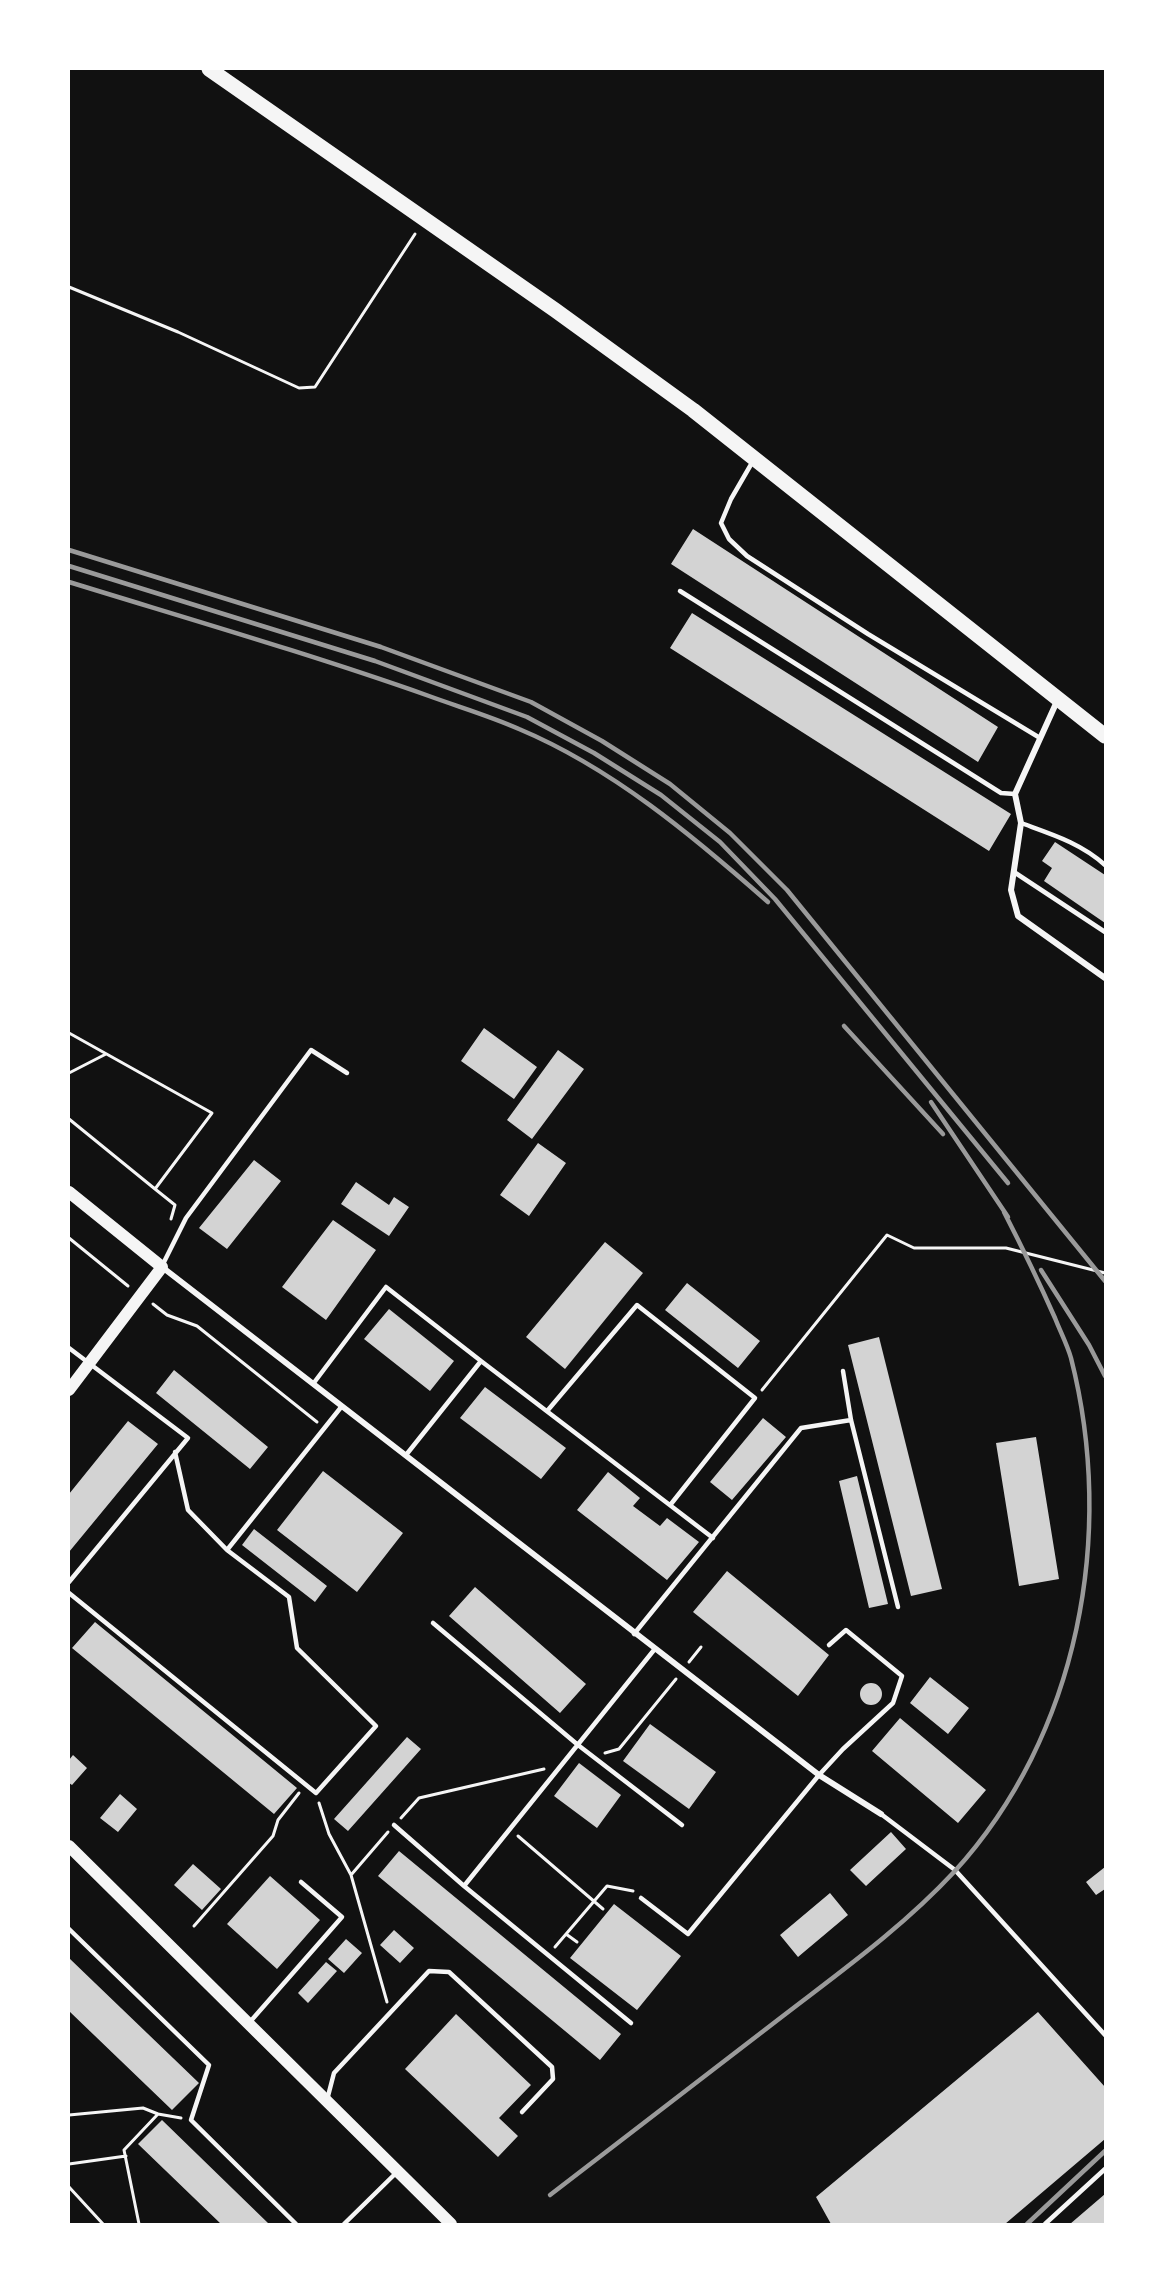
<!DOCTYPE html>
<style>
body{margin:0}
#map{position:relative;width:1174px;height:2293px;overflow:hidden;background:#111;font-family:"DejaVu Sans",sans-serif}
canvas{display:block}
.frame{position:absolute;inset:0;border:70px solid #fff;pointer-events:none}
</style>
<div id="map">
<canvas width="1174" height="2293"></canvas>
<div class="frame"></div>
</div>
<script>
const g = document.querySelector('canvas').getContext('2d');
g.lineJoin = 'round';
function paint(path, color) { g.fillStyle = color; g.fill(path, 'evenodd'); }
function trace(path, color, width, dash) { g.strokeStyle = color; g.lineWidth = width; g.lineCap = dash ? 'butt' : 'round'; g.setLineDash(dash || []); g.stroke(path); }
paint(new Path2D(`
 M693,529L998,727L978,762L671,564Z
 M692,613L1011,814L989,851L670,648Z
 M1055,842L1105,875V923L1044,881L1052,868L1042,861Z
 M484,1028L537,1067L514,1099L461,1061Z
 M558,1050L584,1069L532,1139L507,1120Z
 M538,1143L566,1163L529,1216L500,1195Z
 M254,1160L281,1181L227,1249L199,1228Z
 M356,1182L389,1205L394,1197L409,1207L389,1236L341,1204Z
 M333,1220L376,1250L326,1320L282,1287Z
 M605,1242L643,1273L565,1369L526,1337Z
 M687,1283L760,1341L738,1368L665,1310Z
 M389,1309L454,1361L430,1391L364,1339Z
 M879,1337L942,1589L911,1596L848,1345Z
 M174,1370L268,1447L250,1469L156,1393Z
 M485,1387L566,1448L541,1479L460,1418Z
 M763,1418L786,1437L732,1500L710,1482Z
 M128,1421L158,1444L69,1552V1494Z
 M1036,1437L1059,1579L1019,1586L996,1443Z
 M323,1471L403,1533L357,1592L277,1530Z
 M608,1472L640,1498L633,1506L660,1526L667,1518L699,1542L667,1580L577,1510Z
 M857,1476L888,1604L869,1608L839,1481Z
 M254,1529L327,1586L315,1602L242,1545Z
 M727,1571L829,1655L798,1696L693,1612Z
 M475,1587L586,1684L560,1713L449,1616Z
 M95,1622L297,1788L274,1814L72,1648Z
 M930,1677L969,1708L948,1734L910,1703Z
 M860 1694a11 11 0 1 1 22 0a11 11 0 1 1-22 0Z
 M900,1718L986,1790L958,1823L872,1751Z
 M650,1724L716,1772L689,1809L623,1761Z
 M407,1737L421,1749L348,1831L334,1819Z
 M73,1755L87,1768L72,1785L69,1783V1760Z
 M579,1763L621,1795L597,1828L554,1796Z
 M120,1794L137,1809L118,1832L100,1818Z
 M891,1832L906,1849L866,1886L850,1870Z
 M399,1851L621,2034L600,2060L378,1876Z
 M193,1864L221,1889L202,1910L174,1885Z
 M1105,1867V1889L1096,1895L1086,1882Z
 M270,1876L320,1920L277,1969L227,1924Z
 M830,1893L848,1915L798,1957L780,1935Z
 M614,1904L681,1956L637,2010L570,1958Z
 M394,1930L414,1948L400,1963L380,1945Z
 M346,1939L362,1953L344,1973L328,1959Z
 M69,1958L199,2083L172,2110L69,2011Z
 M326,1962L337,1971L308,2003L298,1993Z
 M1038,2012L1105,2087V2139L1005,2224H831L816,2197Z
 M456,2014L531,2085L499,2118L518,2136L498,2157L405,2069Z
 M162,2120L269,2224H221L138,2144Z
 M1105,2194V2224H1070Z`), '#d3d3d3');
trace(new Path2D(`
 M69,287L178,332L299,388L315,387L415,234
 M69,1033L212,1113L155,1189L69,1119
 M69,1073L106,1054
 M155,1189L175,1205L171,1219
 M69,1238L128,1286
 M153,1304L167,1315L197,1326L317,1422
 M762,1390L887,1235L914,1248H1006L1105,1273
 M689,1662L701,1647
 M605,1753L619,1749L676,1679
 M319,1803L329,1834L351,1875
 M401,1818L419,1798L544,1769
 M518,1836L603,1909
 M194,1926L273,1836L278,1820L299,1793
 M566,1934L577,1942
 M555,1947L607,1886L633,1891
 M387,2002L351,1875L388,1832
 M69,2115L143,2108L158,2114
 M69,2164L126,2156
 M69,2187L103,2224
 M139,2224L124,2150L158,2114L181,2118`), '#f5f5f5', 3);
trace(new Path2D(`
 M753,461L731,499L721,523L729,539L747,556L868,634L1040,738
 M680,591L1001,793L1015,794
 M1021,823C1051,834 1081,843 1105,865
 M1014,872L1105,932
 M163,1264L186,1218L311,1050L347,1073
 M69,1348L188,1438L69,1582
 M843,1371L851,1420L898,1607
 M313,1384L386,1287L481,1361
 M548,1410L637,1305L755,1398L671,1504
 M175,1452L188,1510L227,1550L342,1406
 M406,1455L481,1361L713,1538
 M69,1593L316,1793L376,1726L297,1648L289,1597L227,1550
 M433,1623L578,1745L682,1825
 M634,1634L801,1428L851,1420
 M881,1814L955,1870L1105,2035
 M394,1825L464,1886L654,1650
 M464,1886L631,2023
 M641,1898L688,1934L819,1775L843,1749L893,1703L902,1676L846,1630L829,1645
 M69,1929L209,2065L191,2120L296,2224
 M249,2023L342,1917L301,1882
 M327,2100L334,2073L429,1971L449,1972L552,2067L553,2079L522,2112
 M344,2224L396,2173
 M1045,2224L1105,2169`), '#f5f5f5', 4.5);
trace(new Path2D(`
 M1058,699L1015,794L1021,823L1011,890L1018,916L1105,978
 M162,1267L819,1775L881,1814`), '#f5f5f5', 6);
trace(new Path2D(`
 M69,1192L162,1267L69,1390
 M69,1846L451,2224`), '#f5f5f5', 12);
trace(new Path2D(`
 M209,69L555,310L693,410L1105,736`), '#f5f5f5', 15);
trace(new Path2D(`
 M69,550L381,647L531,702L602,741L670,784L730,833L787,890L1105,1281
 M69,566L375,661L527,717L594,753L661,795L720,842L775,899L1008,1183
 M69,582C189,619 310,654 429,696C459,707 490,716 519,729C612,768 693,836 768,902
 M844,1026L943,1134
 M931,1102L1008,1217
 M1041,1270L1089,1345L1105,1376
 M550,2195C626,2136 703,2078 779,2019C840,1972 902,1928 954,1872C1079,1735 1116,1534 1071,1358C1067,1344 1060,1331 1055,1318C1039,1282 1022,1247 1004,1212
 M1027,2224L1105,2151`), '#9a9a9a', 4.5);
</script>
